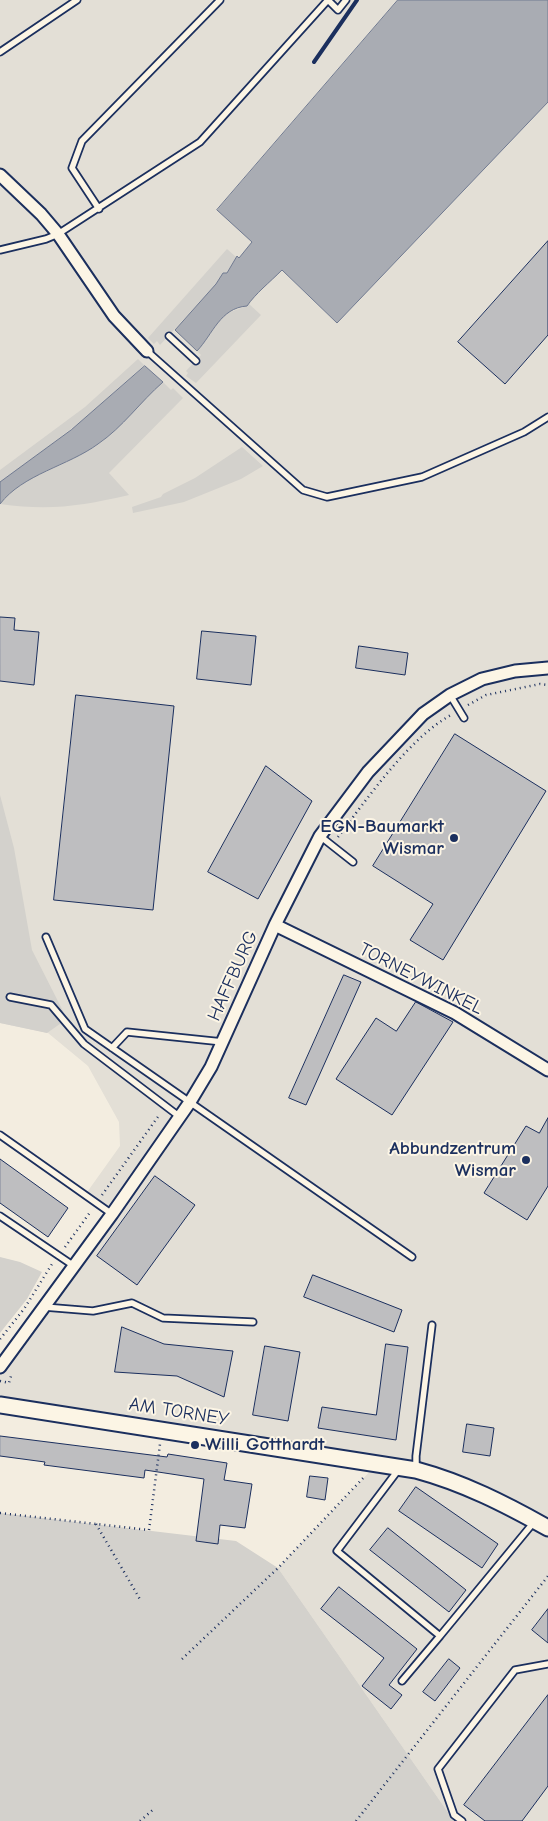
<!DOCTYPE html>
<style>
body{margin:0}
canvas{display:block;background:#f3ede0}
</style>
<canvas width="548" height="1821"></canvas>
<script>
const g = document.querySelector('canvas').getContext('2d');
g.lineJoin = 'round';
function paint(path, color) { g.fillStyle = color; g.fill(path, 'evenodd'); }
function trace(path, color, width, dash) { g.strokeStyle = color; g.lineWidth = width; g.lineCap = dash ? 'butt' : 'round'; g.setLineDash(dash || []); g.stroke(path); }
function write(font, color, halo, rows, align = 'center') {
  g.font = font + ' "Comic Neue",sans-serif'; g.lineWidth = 4; g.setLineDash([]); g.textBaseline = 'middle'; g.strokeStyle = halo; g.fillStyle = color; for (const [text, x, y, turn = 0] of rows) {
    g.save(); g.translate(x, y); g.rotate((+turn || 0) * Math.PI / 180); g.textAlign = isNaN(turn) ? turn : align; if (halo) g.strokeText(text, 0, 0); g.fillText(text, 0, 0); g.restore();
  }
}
paint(new Path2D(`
 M0,0H400L267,256L337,323L548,102V1821H454L278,1568L378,1463L0,1405V1367L112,1215L85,1195L120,1146L119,1122L88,1066L48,1033L0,1023Z`), '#e3dfd6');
paint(new Path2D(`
 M227,249L236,257L227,273H223L216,284L160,345L157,341L154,344L148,338Z
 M249,304L261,315L196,383L186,376L188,373L186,371L201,355L197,351C207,340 212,327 221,318C229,310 241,310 249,304Z
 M138,359L145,366C100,409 50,445 0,482V470L85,407Z
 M163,382L171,390L173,388L183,398L109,473L129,495C81,506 50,511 0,504C19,477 71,464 99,444C123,427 140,402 163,382Z
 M242,447L263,466L241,479L184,502L133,513L132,507L161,497L163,494L195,478Z
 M0,795L14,848L32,950L67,1019L47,1033L0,1023Z
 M0,1257L20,1262L42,1272L27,1299L0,1333Z
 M0,1513L236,1541L278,1568L454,1821H0Z`), '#d3d1cc');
const water = new Path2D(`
 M398,0H548V102L337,323L282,270C269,283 256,293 247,306C220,308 213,334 197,351L175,330L216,284L223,273H227L237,256L239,258L252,242L217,210Z
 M145,366L163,382C140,402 123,427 98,444C68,466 23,474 0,504V482L71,430Z`);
paint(water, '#a9acb3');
trace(water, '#707a91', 1);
const building = new Path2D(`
 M548,241V335L505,384L458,342Z
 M0,617L15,618L14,630L39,632L34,685L0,681Z
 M202,631L256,636L251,685L197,679Z
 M359,646L408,653L405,675L356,668Z
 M76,695L174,706L153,910L54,900Z
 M455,734L546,791L443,960L410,940L433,904L373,866Z
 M266,766L312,801L258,899L208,872Z
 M344,975L361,982L306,1105L289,1098Z
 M416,1002L453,1022L392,1115L336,1079L376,1018L396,1031Z
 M548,1118V1186L527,1220L484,1193L526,1126L539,1133Z
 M0,1159L68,1208L48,1237L0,1203Z
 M155,1176L195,1205L137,1285L97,1256Z
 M313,1275L402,1310L394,1332L304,1297Z
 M122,1327L164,1344L233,1351L224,1397L177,1376L115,1372Z
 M386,1344L408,1347L396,1440L318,1428L322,1407L376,1415Z
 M265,1346L300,1352L288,1421L253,1415Z
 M467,1424L494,1428L490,1456L463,1452Z
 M0,1436L167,1457L168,1454L227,1463L224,1480L252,1484L245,1528L220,1525L218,1544L196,1541L204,1479L145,1470L144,1478L44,1465L45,1462L0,1456Z
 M310,1476L328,1478L325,1500L307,1497Z
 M416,1487L498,1544L482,1568L399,1511Z
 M388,1528L466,1590L449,1612L370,1550Z
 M339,1587L417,1649L389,1685L402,1695L391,1709L362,1686L384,1658L321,1609Z
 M548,1609V1643L532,1630Z
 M449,1659L460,1668L435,1701L423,1692Z
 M548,1695V1786L522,1821H485L464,1805Z`);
paint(building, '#bebec0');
trace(building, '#1b2f5e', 1);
const service = new Path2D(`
 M0,52L77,0
 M99,209L72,168L82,141L220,0
 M0,250L46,239L58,234L200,142L328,0L338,10L346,0
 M169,336L196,361
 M147,351L303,490L327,497L422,477L524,432L548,417
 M450,695L464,718
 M320,836L353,862
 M46,937L85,1029L412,1257
 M10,997L51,1005L84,1044L180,1117
 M112,1048L127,1032L223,1042
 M0,1135L112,1214
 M0,1216L74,1266
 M44,1307L93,1311L132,1303L163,1318L253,1322
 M399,1469L337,1551L440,1636L534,1522
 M416,1470V1456L432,1325
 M402,1681L440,1636
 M462,1821L454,1815L438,1769L515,1670L548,1664`);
const minor = new Path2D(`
 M0,175L41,214L58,234L114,316L147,351
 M275,925L455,1013L548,1070
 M0,1367L112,1214L190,1102L211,1067L275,925L320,836L368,772L423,714L450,695L482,679L515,671L548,668`);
const tertiary = new Path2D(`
 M0,1405L416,1470C464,1483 505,1504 548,1528`);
trace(service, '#1b2f5e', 9);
trace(minor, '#1b2f5e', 15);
trace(tertiary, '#1b2f5e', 19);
trace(new Path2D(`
 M468,705L486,695L540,684L548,685
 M338,837C367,799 409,738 451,715
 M102,1195L160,1114
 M65,1247L91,1211
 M0,1339L24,1309L52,1264
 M0,1381L9,1383L11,1376
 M0,1513L149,1530L160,1444
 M96,1524L141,1601
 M182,1659L278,1568L365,1476
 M140,1821L155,1808
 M356,1821L548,1576`), '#1b2f5e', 2.5, [1, 4]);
trace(service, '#fcf5e5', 5.5);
trace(minor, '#fcf5e5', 11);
trace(tertiary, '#fcf5e5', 15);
trace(new Path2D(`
 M314,62L357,0`), '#1b2f5e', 4);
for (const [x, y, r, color] of [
 [454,838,5,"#1b2f5e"],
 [526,1160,5,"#1b2f5e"],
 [195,1445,5,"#1b2f5e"]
]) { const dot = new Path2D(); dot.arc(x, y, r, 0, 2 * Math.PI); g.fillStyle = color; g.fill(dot); trace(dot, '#fcf5e5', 2); }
write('bold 19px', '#1b2f5e', '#fcf5e5', [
 ["EGN-Baumarkt",444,827],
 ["Wismar",444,849],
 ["Abbundzentrum",516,1149],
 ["Wismar",516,1171],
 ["Willi Gotthardt",205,1445,"left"]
], 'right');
write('19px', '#1b2f5e', '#fcf5e5', [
 ["HAFFBURG",233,976,-66],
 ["TORNEYWINKEL",421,979,27],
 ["AM TORNEY",179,1412,9]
]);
</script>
